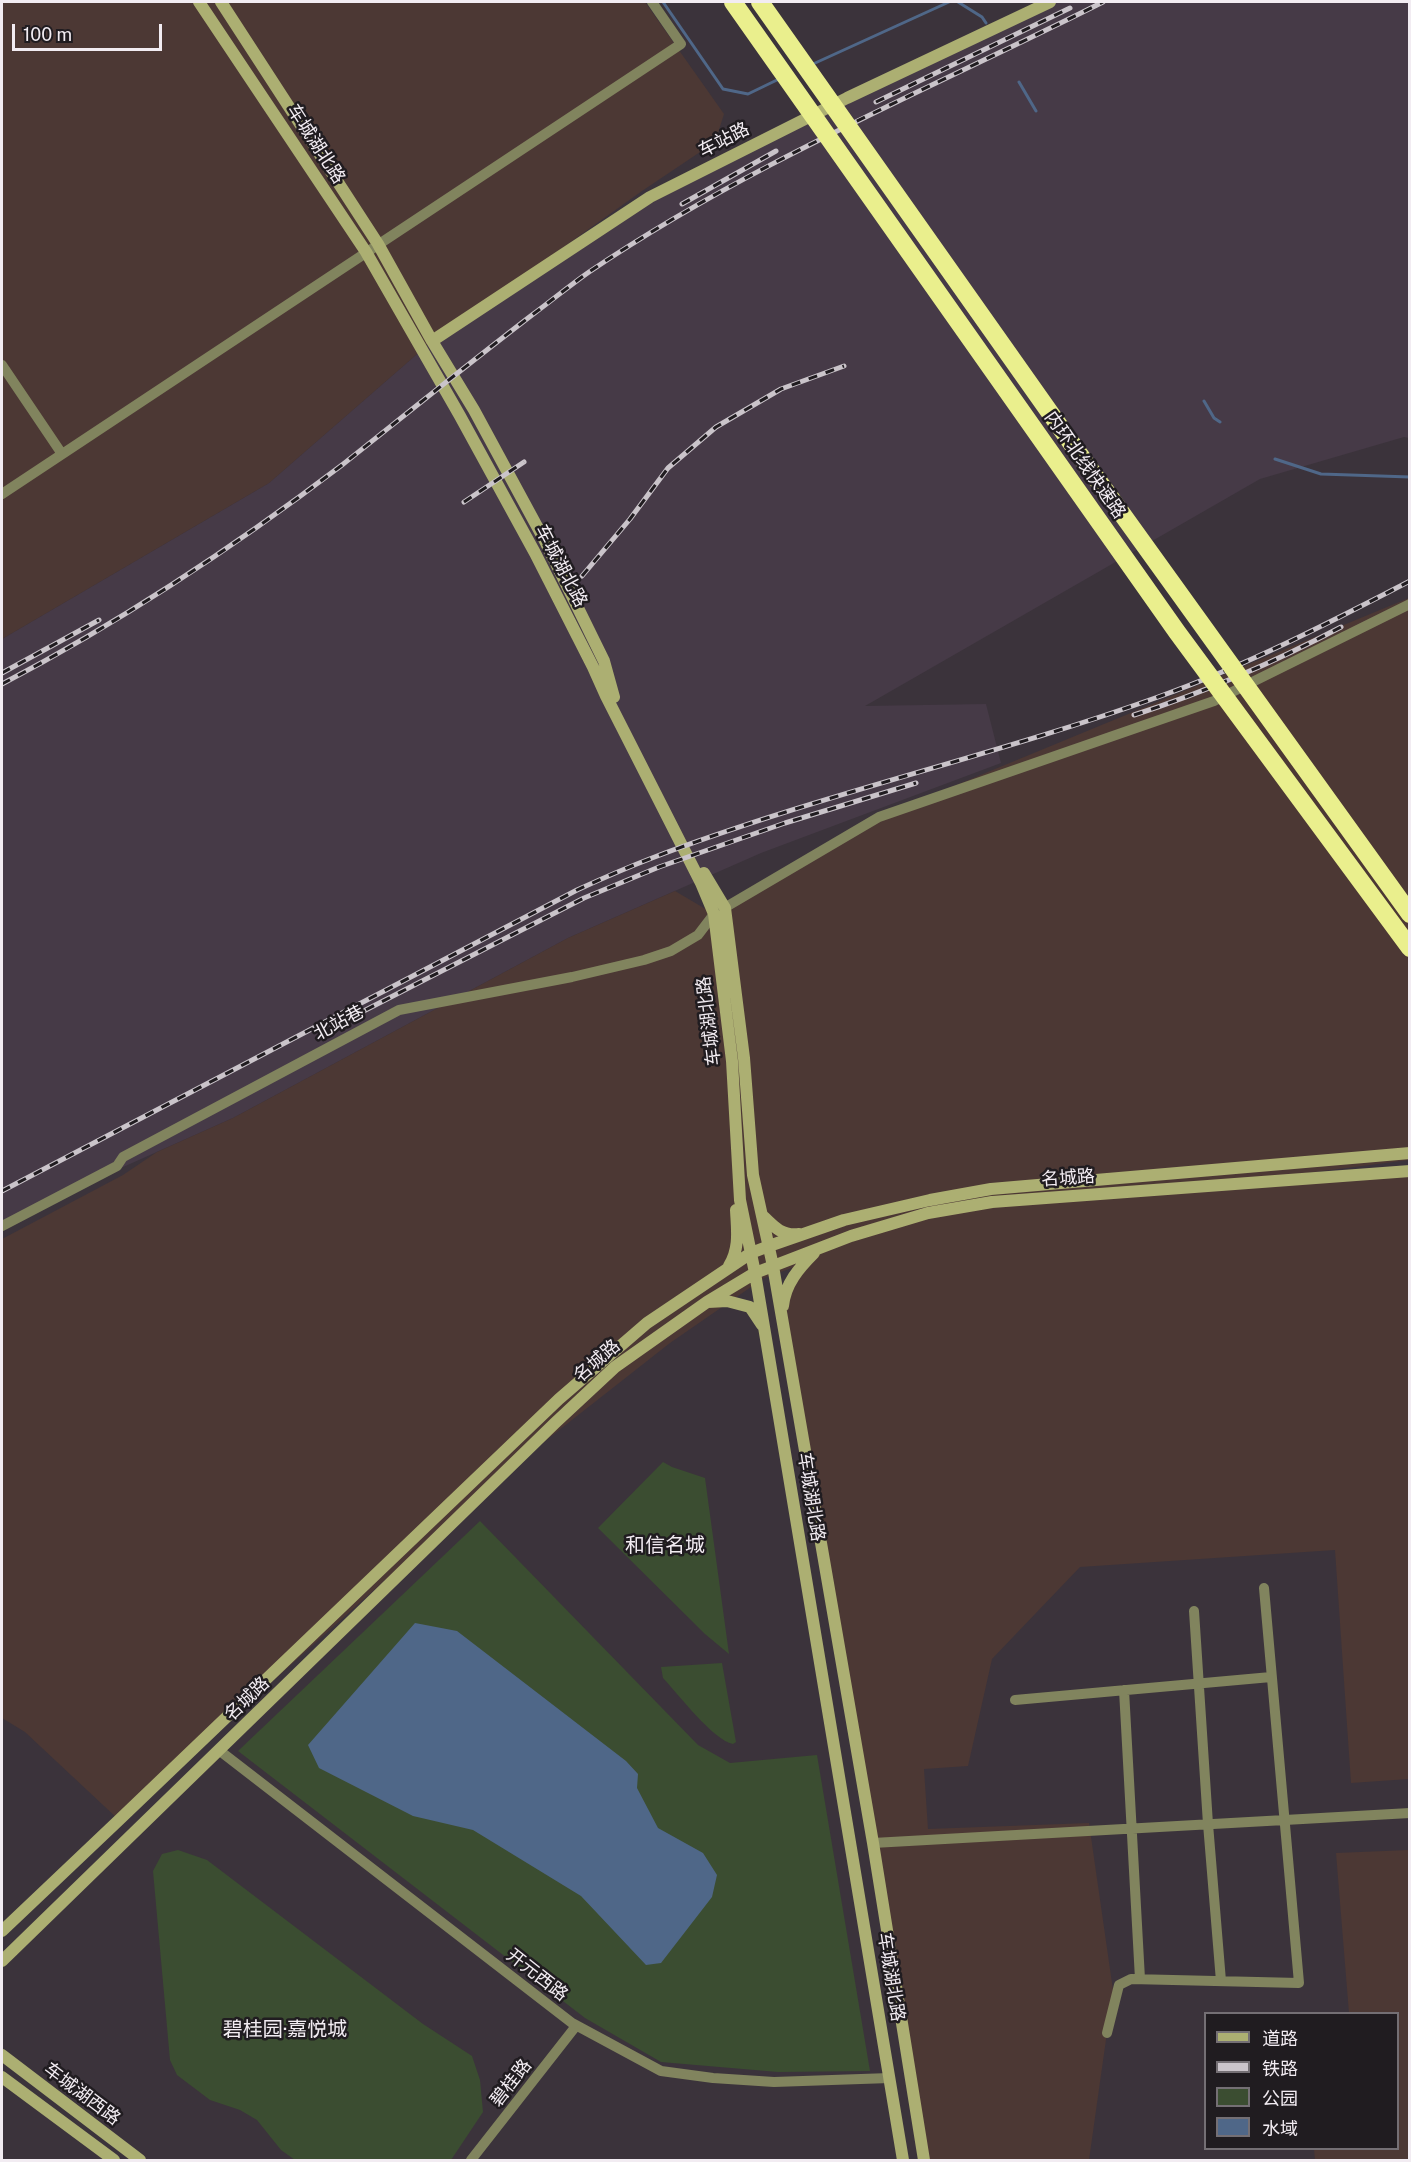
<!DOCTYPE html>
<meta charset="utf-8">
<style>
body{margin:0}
#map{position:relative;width:1411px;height:2162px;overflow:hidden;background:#3b333b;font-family:"Public Sans","Noto Sans SC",sans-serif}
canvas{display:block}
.frame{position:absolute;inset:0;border:3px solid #f2ecf2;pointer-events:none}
.legend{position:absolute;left:1204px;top:2012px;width:195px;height:138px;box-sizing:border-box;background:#201c20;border:2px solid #746f74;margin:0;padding:8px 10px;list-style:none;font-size:18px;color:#f2ecf2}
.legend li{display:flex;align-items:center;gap:12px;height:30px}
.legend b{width:30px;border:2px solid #746f74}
.scale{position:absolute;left:12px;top:24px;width:150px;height:27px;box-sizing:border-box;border:3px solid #f2ecf2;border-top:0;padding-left:8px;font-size:18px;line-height:21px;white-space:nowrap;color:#f2ecf2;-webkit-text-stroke:4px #201c20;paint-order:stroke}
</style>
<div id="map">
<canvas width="1411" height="2162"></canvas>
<div class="frame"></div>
<ul class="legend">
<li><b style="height:8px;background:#acaf72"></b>道路</li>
<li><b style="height:8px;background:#cac4ca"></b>铁路</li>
<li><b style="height:16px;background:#3b4d31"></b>公园</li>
<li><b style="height:16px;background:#4f6788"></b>水域</li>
</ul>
<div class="scale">100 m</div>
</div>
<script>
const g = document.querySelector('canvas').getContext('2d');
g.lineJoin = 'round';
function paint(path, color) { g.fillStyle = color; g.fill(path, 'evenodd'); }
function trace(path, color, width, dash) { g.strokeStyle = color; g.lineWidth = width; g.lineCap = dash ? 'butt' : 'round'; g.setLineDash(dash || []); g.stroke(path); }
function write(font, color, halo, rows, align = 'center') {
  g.font = font + ' "Public Sans","Noto Sans SC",sans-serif'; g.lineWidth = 5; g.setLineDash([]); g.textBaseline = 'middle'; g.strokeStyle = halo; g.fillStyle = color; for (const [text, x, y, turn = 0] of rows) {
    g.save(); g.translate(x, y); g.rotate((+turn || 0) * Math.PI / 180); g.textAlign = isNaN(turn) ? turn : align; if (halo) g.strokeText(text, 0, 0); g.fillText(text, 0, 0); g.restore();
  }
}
paint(new Path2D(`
 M1048,2H1409V438L1404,437L1260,479L865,706L986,704L1001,763L761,853L568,938L233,1118L2,1221V639L269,483L432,341L650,197Z`), '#463a47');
paint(new Path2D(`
 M2,2H645L724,114L715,142L642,191L432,341L269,483L2,639Z
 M1409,598V1160L1158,1192L1409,1175V1779L1351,1783L1335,1550L1080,1567L992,1659L968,1766L924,1769L928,1829L1089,1823L1113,1990L1089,2160H924L784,1296L814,1260L764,1278L670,1343L498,1478L119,1820L25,1732L2,1718V1239L123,1175L157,1152L233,1118L568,938L675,891L714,914L879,817Z
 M1409,1850V2160H1315L1314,2149L1398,2148V2014L1349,2013L1336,1853Z`), '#4c3834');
paint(new Path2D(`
 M663,1462L672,1467L705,1478L729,1654L705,1634L598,1528Z
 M480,1521L698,1745L730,1763L817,1755L870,2071L778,2072L661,2062L585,2018L238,1751Z
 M722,1663L736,1742L733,1744C713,1740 678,1694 663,1678L661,1667Z
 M178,1850L207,1860L423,2024L472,2056L480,2080L483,2112L451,2160H295L281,2150L257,2120L240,2110L210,2100L177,2075L170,2060L153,1871L162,1854Z`), '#3b4d31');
paint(new Path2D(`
 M415,1623L457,1631L626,1761L638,1774L637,1788L658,1828L703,1853L717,1875L712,1897L661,1963L646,1965L581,1896L473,1830L413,1816L319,1768L308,1745Z`), '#4f6788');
trace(new Path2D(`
 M663,2L723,89L748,94L779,79
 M958,2L982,17L986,23
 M813,64L949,2
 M1019,82L1036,111
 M1204,401L1214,418L1220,422
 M1275,459L1321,474L1410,477`), '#4f6788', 3);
trace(new Path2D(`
 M2,365L62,454
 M2,494L681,44L652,2
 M2,1226L117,1166L123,1157L399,1010L572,977L644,960L671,951L698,935L714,914L879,817L1214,701L1410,604
 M1194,1611L1208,1824L1221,1981
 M1124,1690L1140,1979
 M1015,1700L1271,1677
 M220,1751L572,2023L661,2071L713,2078L774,2082L890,2078
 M873,1843L1410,1813
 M1107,2033L1119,1985L1131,1979L1299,1983L1264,1588
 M471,2160L576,2026`), '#81845e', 10);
trace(new Path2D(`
 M199,2L366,252L460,416L535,553L593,667L606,696L701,883L714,914L732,1061L740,1200L755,1273L903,2160
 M221,2L378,244L432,341L474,410L546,543L604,661L614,697
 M432,341L650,197L847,98L1050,2
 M704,873L725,908L744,1058L753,1175L773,1266L873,1843L924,2160
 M763,1216C774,1227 782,1236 799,1234
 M729,1266C740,1248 737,1230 736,1210
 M708,1302L727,1301L750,1307L762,1325
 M783,1306C785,1284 799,1268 814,1253
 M2,1931L119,1820L559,1399L647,1323L751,1253L769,1246L844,1220L930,1200L991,1189L1410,1153
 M2,1961L555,1423L615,1367L707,1302L755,1273L851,1236L928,1213L992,1202L1410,1171
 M2,2055L140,2160
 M2,2077L114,2160`), '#acaf72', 12);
const rail = new Path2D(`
 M876,102L1070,8
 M682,204L776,151
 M464,502L524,462
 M582,576L630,519L668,468L716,427L781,389L844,366
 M2,673L99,620
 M2,684C122,621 234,547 342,465C405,415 468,364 532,315C551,301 569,286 589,272C750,163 930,89 1103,2
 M1134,715C1205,692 1275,662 1341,627
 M350,1018L584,898L659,867L785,823L916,783
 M2,1191L577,890C601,879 626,868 652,858C817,795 991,757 1158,697C1245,666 1327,624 1410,581`);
trace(rail, '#cac4ca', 5);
trace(rail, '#201c20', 3, [9]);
trace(new Path2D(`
 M733,2L1177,632L1410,948
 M760,2L1089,468L1410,914`), '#eaef8d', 18);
write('18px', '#f2ecf2', '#201c20', [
 ["车站路",724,140,-27],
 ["车城湖北路",316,144,57],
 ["内环北线快速路",1085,465,55],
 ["车城湖北路",561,566,62],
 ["车城湖北路",709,1021,-97],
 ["北站巷",339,1023,-28],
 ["名城路",1068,1178,-4],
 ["名城路",597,1361,-41],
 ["车城湖北路",811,1497,81],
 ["名城路",247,1699,-44],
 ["开元西路",537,1975,38],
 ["车城湖北路",891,1977,81],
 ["碧桂路",511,2083,-52],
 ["车城湖西路",82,2094,37]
]);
write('20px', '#f2ecf2', '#201c20', [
 ["和信名城",665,1546],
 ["碧桂园·嘉悦城",285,2030]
]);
</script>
